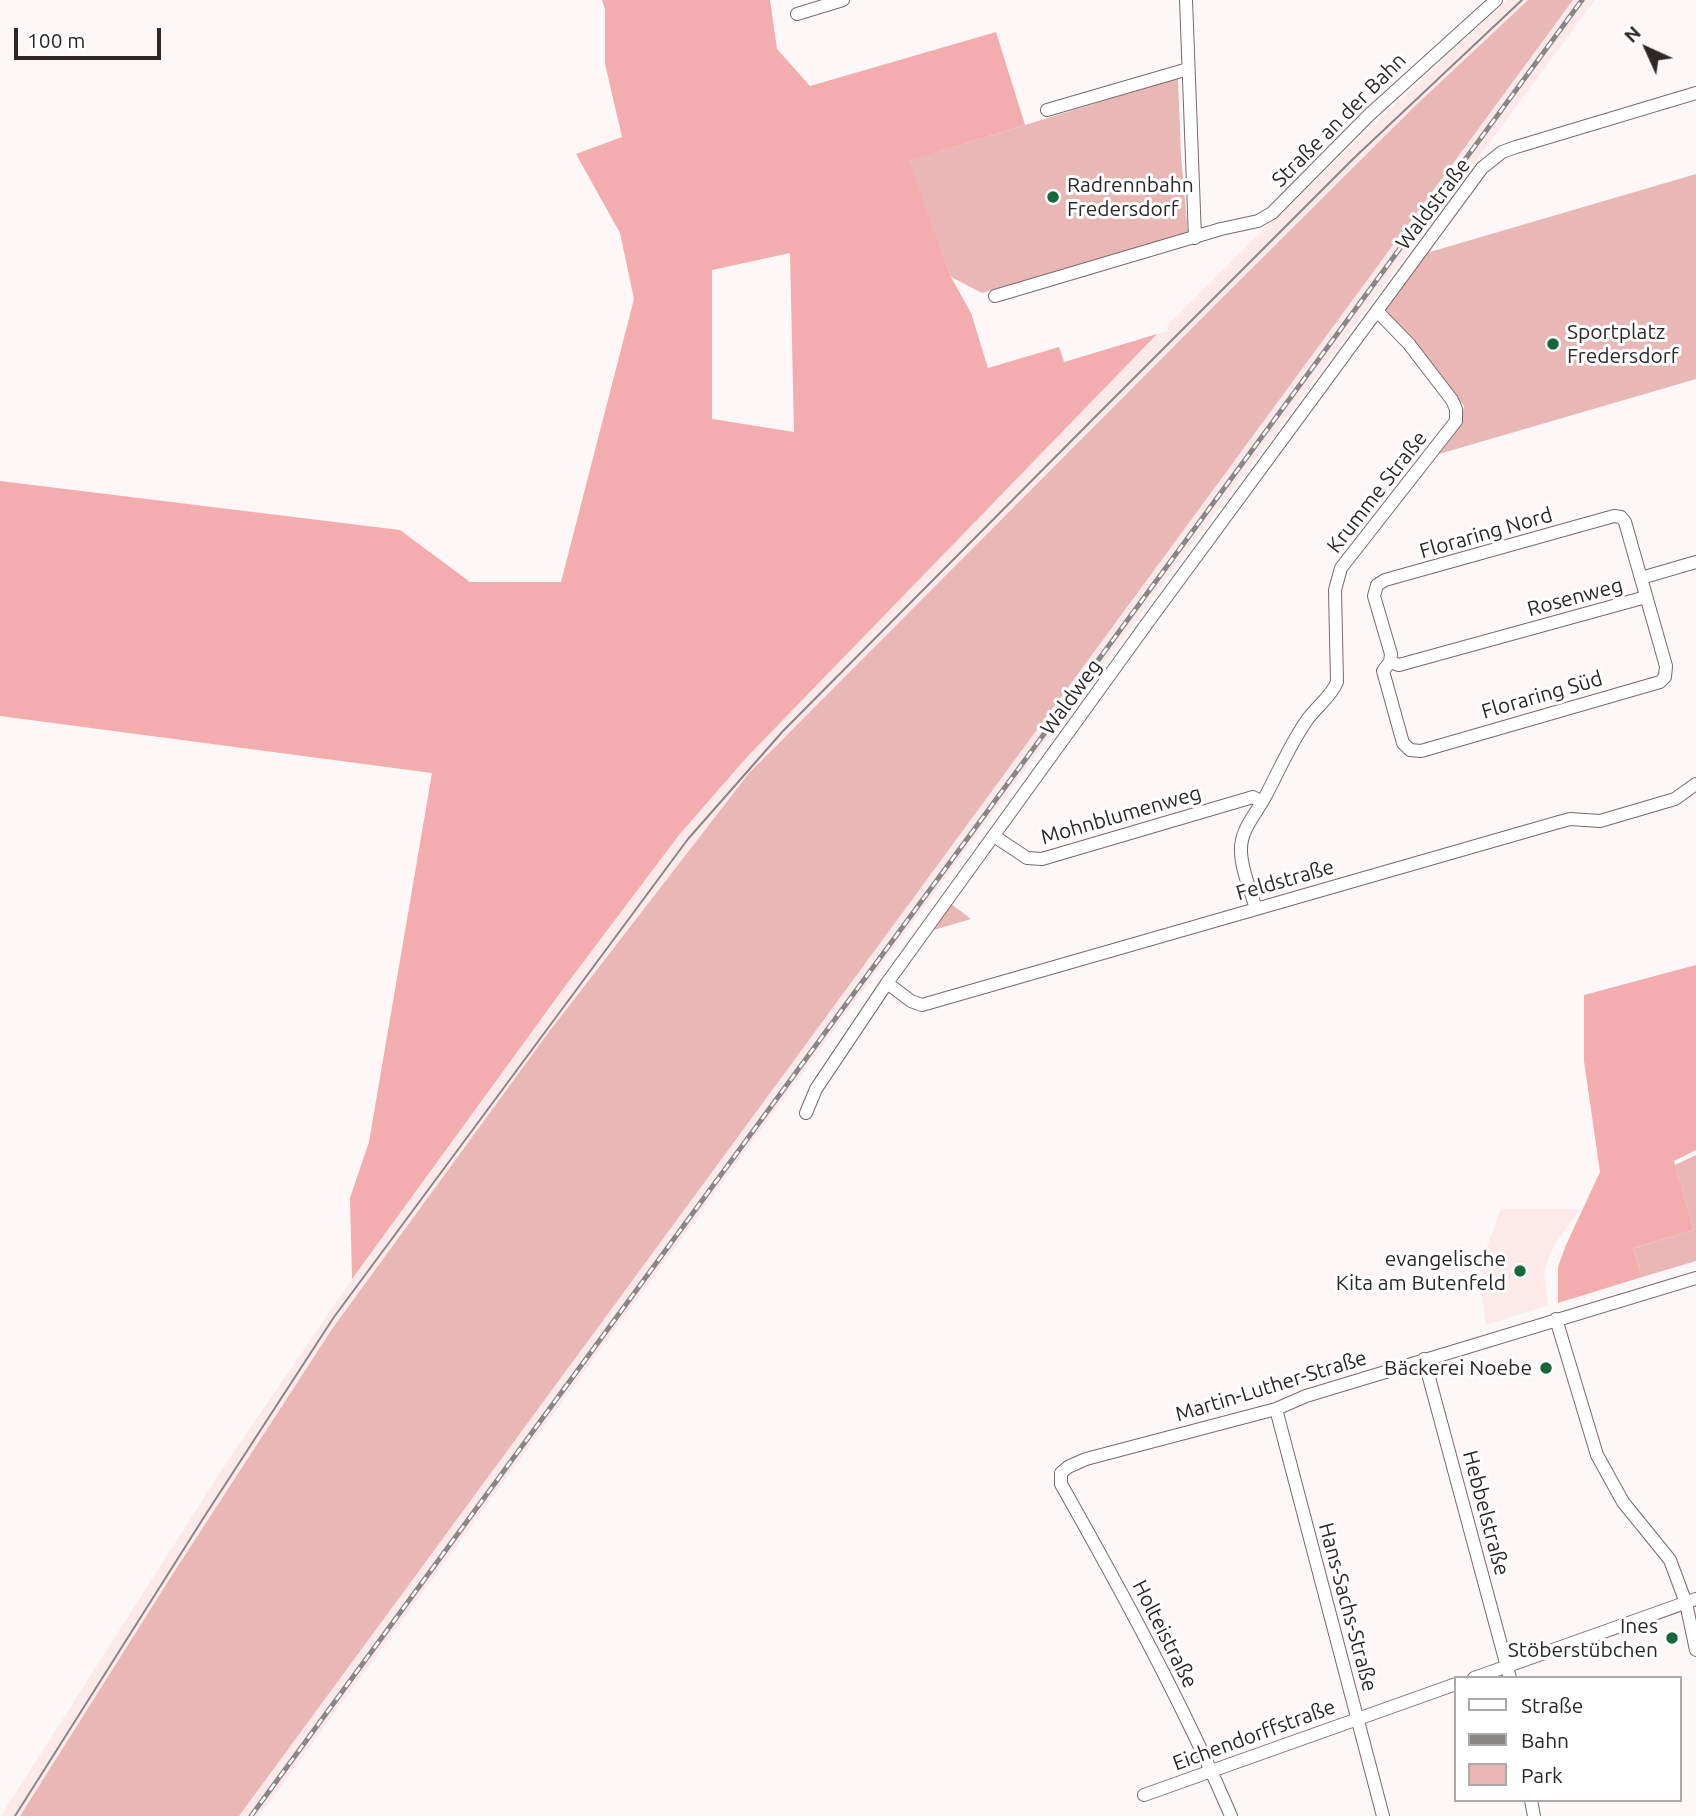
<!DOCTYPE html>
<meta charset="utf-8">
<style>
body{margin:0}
#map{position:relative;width:1696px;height:1816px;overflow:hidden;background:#fdf7f7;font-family:Ubuntu,sans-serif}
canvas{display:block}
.legend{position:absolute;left:1454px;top:1676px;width:228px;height:126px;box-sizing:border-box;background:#fff;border:2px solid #aba9a9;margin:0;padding:9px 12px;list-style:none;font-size:21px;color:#2d2828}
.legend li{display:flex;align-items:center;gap:14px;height:35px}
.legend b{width:35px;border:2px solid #aba9a9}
.north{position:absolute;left:1612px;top:14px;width:70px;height:70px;-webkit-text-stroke:5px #fff;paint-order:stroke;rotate:315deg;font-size:19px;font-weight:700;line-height:28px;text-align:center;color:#2d2828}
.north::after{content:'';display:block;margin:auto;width:24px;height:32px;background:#2d2828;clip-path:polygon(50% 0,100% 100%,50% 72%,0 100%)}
.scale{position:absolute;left:14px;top:28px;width:147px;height:32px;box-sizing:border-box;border:4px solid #2d2828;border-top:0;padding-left:9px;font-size:21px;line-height:24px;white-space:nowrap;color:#2d2828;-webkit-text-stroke:5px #fff;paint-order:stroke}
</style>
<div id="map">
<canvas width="1696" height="1816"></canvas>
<ul class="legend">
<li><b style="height:9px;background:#fff"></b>Straße</li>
<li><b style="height:9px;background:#8b8686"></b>Bahn</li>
<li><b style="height:19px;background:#eab7b7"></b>Park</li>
</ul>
<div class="north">N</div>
<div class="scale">100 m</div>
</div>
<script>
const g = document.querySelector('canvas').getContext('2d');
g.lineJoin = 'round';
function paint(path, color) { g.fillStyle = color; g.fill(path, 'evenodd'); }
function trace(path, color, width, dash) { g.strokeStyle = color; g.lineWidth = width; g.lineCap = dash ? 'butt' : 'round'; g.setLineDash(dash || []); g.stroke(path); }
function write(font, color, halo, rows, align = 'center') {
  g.font = font + ' Ubuntu,sans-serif'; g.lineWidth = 6; g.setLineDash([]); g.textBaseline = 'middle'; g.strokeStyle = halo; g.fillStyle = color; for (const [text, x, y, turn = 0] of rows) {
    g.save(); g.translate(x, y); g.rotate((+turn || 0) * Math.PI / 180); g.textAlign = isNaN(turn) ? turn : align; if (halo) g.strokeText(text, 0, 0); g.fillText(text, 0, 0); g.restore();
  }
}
paint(new Path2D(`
 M1507,0H1528L1416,105L1219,301L749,773L548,1033L332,1329L172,1575L20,1816H1L221,1471L352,1279L560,993L679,835L747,757L1157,334L1168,331L1167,326L1284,209Z
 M1573,0H1595L957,862L259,1816H239Z
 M1501,1209H1580L1555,1244L1548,1260L1544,1273L1548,1305L1486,1325L1481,1286L1484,1255Z`), '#fce9e9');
paint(new Path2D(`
 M1528,0H1573L239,1816H20L172,1575L332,1329L548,1033L749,773L1219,301L1416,105Z
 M1178,78L1181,156L1188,233L982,293L951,277L908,161Z
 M1696,174V379L1439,454L1459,427L1464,406L1379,310L1423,254Z
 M950,903L971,919L930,931Z
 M1696,1155V1261L1642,1277L1633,1248L1694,1230L1675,1165Z`), '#eab7b7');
paint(new Path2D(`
 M602,0H770L777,49L810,86L996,32L1025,125L909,161L951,277L971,313L988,368L1059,347L1064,362L1157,334L747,757L679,835L560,993L352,1279L350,1198L369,1142L432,773L0,716V481L400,530L470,582H561L634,299L620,233L576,154L622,137L605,64V9ZM790,253L794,432L712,419V270Z
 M1696,965V1150L1674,1161L1694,1230L1633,1248L1642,1277L1558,1303V1267L1566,1245L1600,1172L1584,1061V995Z`), '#f4adae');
const street = new Path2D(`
 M1186,0L1195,238
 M797,14L843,0
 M1047,110L1188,69
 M995,296L1221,229L1258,221L1272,213L1369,115L1496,0
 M1641,578L1696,562
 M1390,662L1391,654L1374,596L1377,585L1385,580L1614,516L1621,517L1625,522L1666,666L1665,677L1660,682L1421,751L1410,750L1403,743L1383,671L1390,662L1399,665L1646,597
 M994,836L1027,858L1042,859L1253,797L1262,802
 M1256,909C1251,891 1241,869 1241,851C1240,830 1256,814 1265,797C1279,771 1290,744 1307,720C1316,707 1331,697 1337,682L1335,590L1341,568L1456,421V409L1452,400L1409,344L1377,311
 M887,983L911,1001L922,1005L1559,822L1570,819L1600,821L1675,799L1696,784
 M806,1113L816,1089L887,983L1151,618L1482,168L1502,152L1516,147L1696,93
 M1556,1319L1597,1455L1623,1502L1670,1560L1686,1603L1696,1650
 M1424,1359L1510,1678
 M1276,1409L1383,1816
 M1474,1678L1696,1599
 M1144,1795L1456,1684
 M1531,1800L1534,1816
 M1231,1816C1182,1702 1122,1592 1061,1484V1473L1068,1467L1086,1459L1276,1409L1306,1396L1696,1278`);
trace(street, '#786b6b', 14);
trace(street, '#fff', 12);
trace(new Path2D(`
 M15,1816L206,1514L334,1317L688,839L783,731L1098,414L1354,158L1522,0`), '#8b8686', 2);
const rail = new Path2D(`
 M251,1816L1582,0`);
trace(rail, '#8b8686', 5);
trace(rail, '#fff', 2.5, [8]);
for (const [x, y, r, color] of [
 [1053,197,7,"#146839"],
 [1553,344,7,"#146839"],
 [1520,1271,7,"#146839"],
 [1546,1368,7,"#146839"],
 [1672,1638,7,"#146839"]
]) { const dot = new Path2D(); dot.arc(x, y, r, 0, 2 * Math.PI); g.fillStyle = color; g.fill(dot); trace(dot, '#fff', 2.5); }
write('21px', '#2d2828', '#fff', [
 ["Straße an der Bahn",1339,120,-45],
 ["Waldstraße",1433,204,-53],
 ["Krumme Straße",1377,492,-52],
 ["Floraring Nord",1486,533,-16],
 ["Rosenweg",1575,597,-15],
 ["Floraring Süd",1542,695,-16],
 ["Waldweg",1071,697,-54],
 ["Mohnblumenweg",1121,815,-16],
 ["Feldstraße",1285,880,-16],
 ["Martin-Luther-Straße",1271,1386,-17],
 ["Hebbelstraße",1486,1513,75],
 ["Hans-Sachs-Straße",1348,1607,75],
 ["Holteistraße",1165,1634,63],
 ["Eichendorffstraße",1254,1735,-20]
]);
write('21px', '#2d2828', '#fff', [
 ["Radrennbahn",1067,185,"left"],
 ["Fredersdorf",1067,209,"left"],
 ["Sportplatz",1567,332,"left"],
 ["Fredersdorf",1567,356,"left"],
 ["evangelische",1506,1259],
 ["Kita am Butenfeld",1506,1283],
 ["Bäckerei Noebe",1532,1368],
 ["Ines",1658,1626],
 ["Stöberstübchen",1658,1650]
], 'right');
</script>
